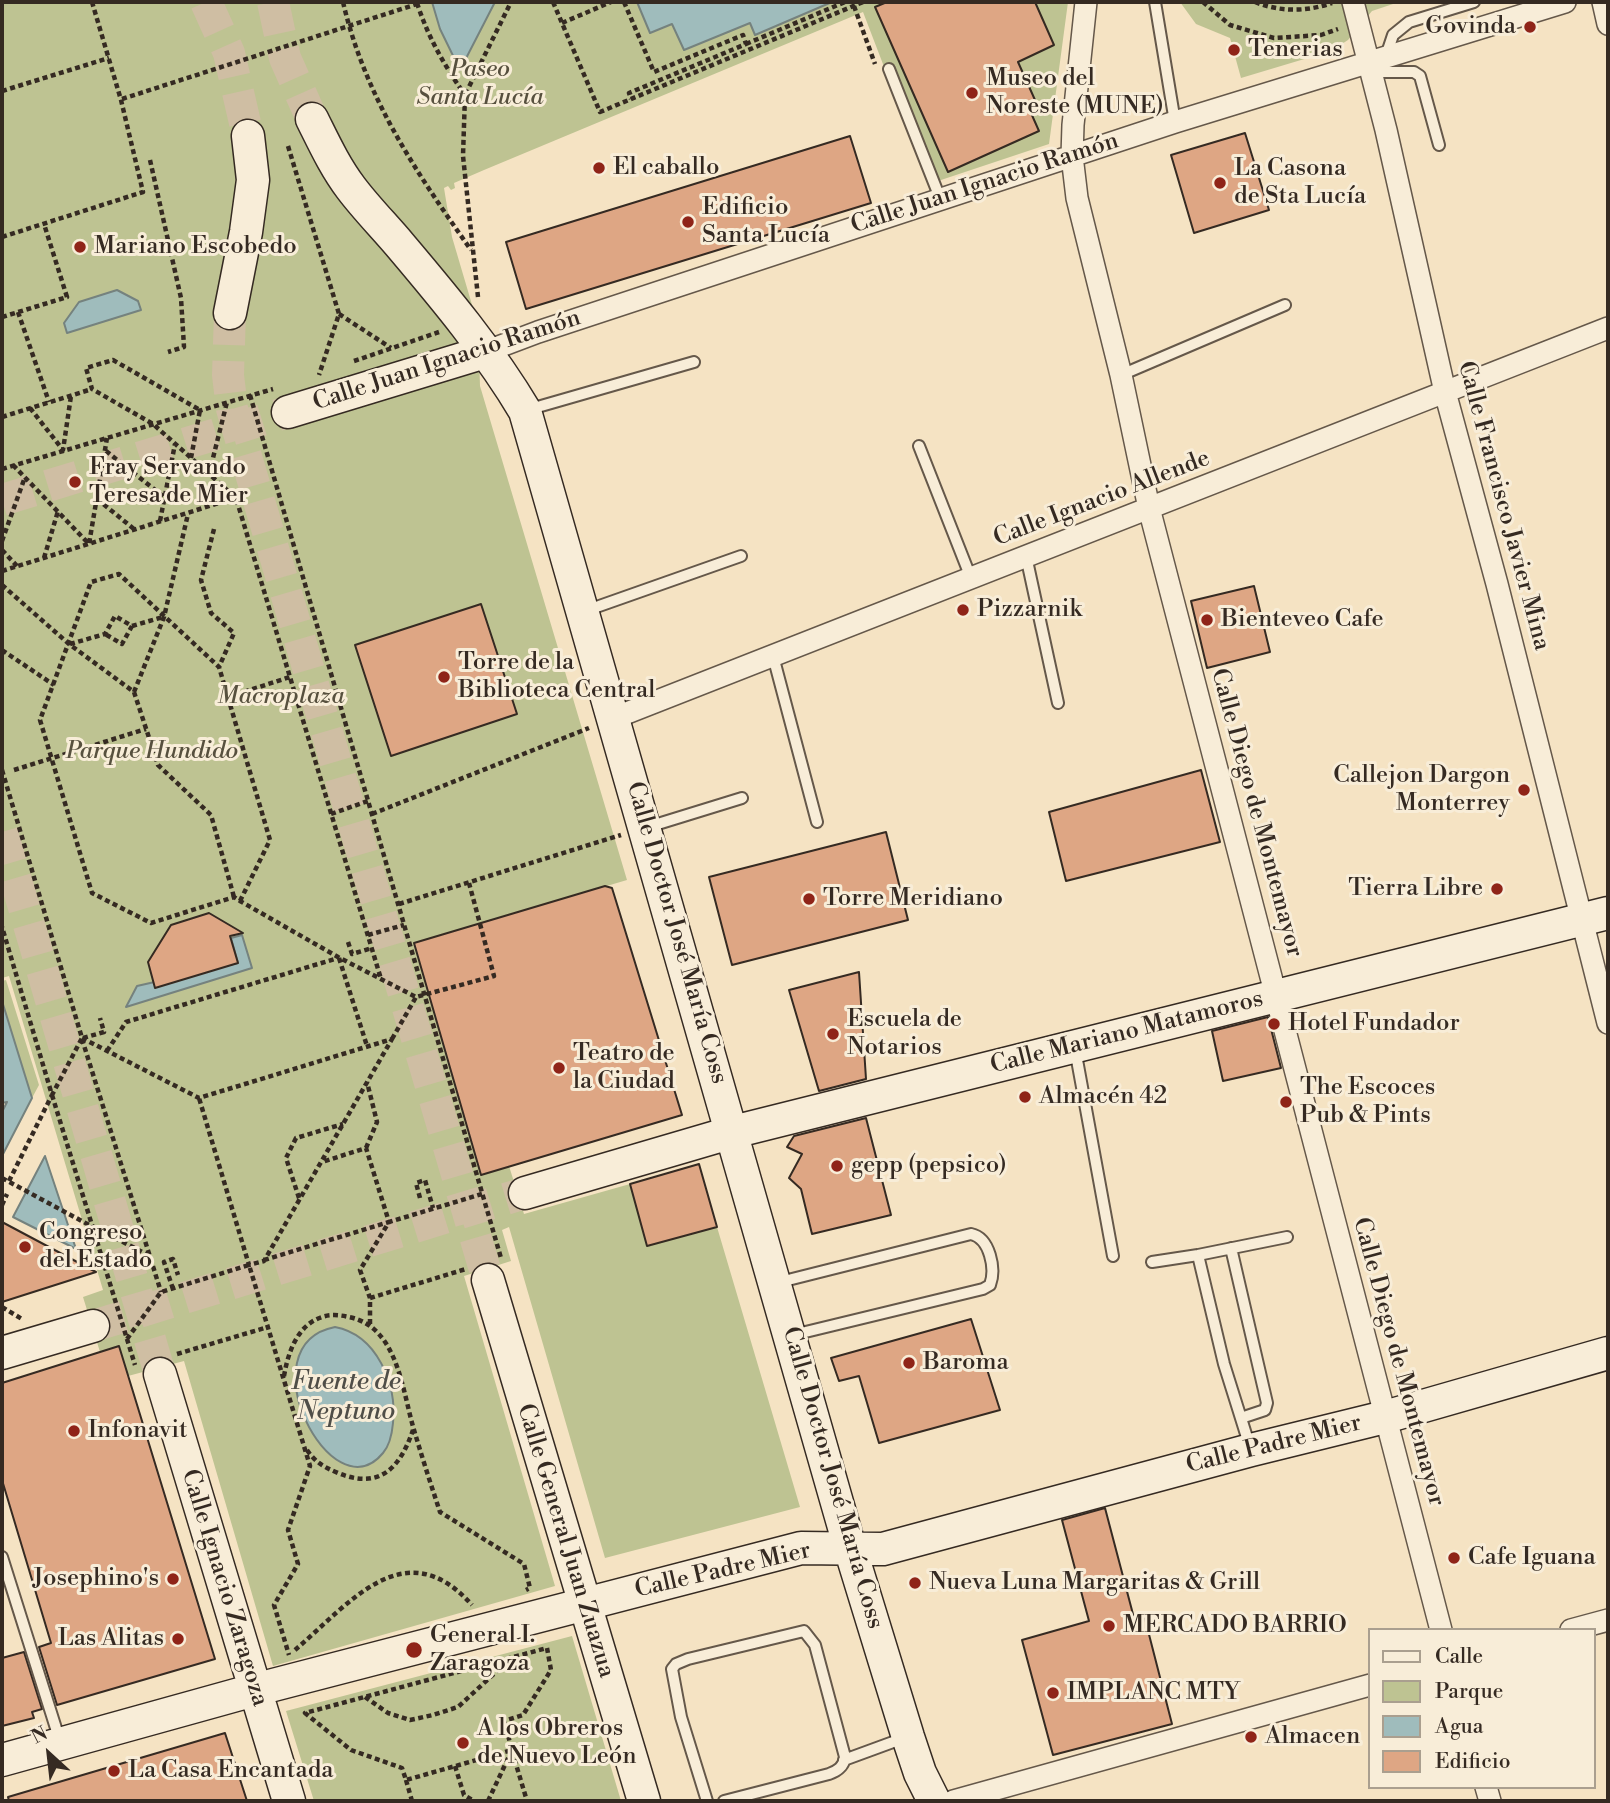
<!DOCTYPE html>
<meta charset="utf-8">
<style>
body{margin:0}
#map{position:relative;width:1610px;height:1803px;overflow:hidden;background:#f5e3c3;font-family:"Libre Bodoni",serif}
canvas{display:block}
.frame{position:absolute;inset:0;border:4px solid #352a22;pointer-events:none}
.legend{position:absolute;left:1368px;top:1628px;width:228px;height:161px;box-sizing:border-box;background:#f8edd8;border:2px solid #aa9f8f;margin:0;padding:9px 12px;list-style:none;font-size:21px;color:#352a22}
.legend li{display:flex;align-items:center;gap:14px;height:35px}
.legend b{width:35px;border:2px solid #aa9f8f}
.north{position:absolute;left:14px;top:1719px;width:70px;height:70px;-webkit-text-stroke:5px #f8edd8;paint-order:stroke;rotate:333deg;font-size:19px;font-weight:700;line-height:28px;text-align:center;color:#352a22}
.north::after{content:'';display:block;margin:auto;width:24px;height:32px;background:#352a22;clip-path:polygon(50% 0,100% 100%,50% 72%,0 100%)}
</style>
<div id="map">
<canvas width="1610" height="1803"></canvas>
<div class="frame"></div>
<ul class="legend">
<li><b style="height:9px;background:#f8edd8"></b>Calle</li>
<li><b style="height:19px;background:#bec392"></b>Parque</li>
<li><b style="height:19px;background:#9fbcbc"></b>Agua</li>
<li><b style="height:19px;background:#dea684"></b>Edificio</li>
</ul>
<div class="north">N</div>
</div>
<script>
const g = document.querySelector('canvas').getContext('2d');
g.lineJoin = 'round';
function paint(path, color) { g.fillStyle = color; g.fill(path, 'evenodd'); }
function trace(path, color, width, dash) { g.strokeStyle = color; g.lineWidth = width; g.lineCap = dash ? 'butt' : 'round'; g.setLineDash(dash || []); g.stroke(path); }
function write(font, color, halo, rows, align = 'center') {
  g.font = font + ' "Libre Bodoni",serif'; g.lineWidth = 6; g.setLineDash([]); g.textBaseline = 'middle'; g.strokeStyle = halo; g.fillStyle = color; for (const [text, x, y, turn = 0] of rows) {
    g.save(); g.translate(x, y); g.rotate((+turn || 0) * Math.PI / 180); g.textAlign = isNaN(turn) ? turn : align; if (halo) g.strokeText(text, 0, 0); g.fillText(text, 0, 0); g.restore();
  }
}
paint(new Path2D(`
 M2,2H1068L1049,144L929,184L863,12L484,170L454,183L455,188L451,190L448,186L444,188L452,237L478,325L480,386L627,880L414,943L481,1175L509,1166L524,1214L630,1184L647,1246L717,1227L800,1507L605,1558L509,1227L502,1230L511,1261L464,1276L555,1586L273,1666L184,1361L128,1376L119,1347L100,1352L83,1297L103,1290L9,976L2,978Z
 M1180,2H1399L1372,11L1348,40L1331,51L1241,78L1230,38L1196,24Z
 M6,980L39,1085L32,1098L2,1001V981Z
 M572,1636L621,1801H314L286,1711Z`), '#bec392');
const water = new Path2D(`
 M432,2H495L460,70L440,29Z
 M637,2H832L755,35L750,23L684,50L672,24L650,33Z
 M117,290L138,301L141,310L67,333L64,323L79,302Z
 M242,935L252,968L126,1007L137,986L238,963L231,938Z
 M2,1001L32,1098L2,1156V1112L7,1102L2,1103Z
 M45,1156L76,1249L13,1217Z
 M335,1327C377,1335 397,1384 393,1423C392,1434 390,1445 383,1453C332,1516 244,1345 335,1327Z`);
paint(water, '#9fbcbc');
trace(water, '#75827e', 2);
const building = new Path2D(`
 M887,2H1035L1054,45L1018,62L1035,100L1027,104L1039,131L948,172L875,7Z
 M1245,133L1269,210L1194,233L1171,155Z
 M850,136L871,203L526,309L506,242Z
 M1254,586L1270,652L1207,668L1191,601Z
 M481,604L517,714L391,756L355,645Z
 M1201,770L1220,842L1066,881L1049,812Z
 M886,832L908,920L732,965L709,877Z
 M605,886L612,888L682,1115L481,1175L414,943Z
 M209,913L243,933L230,936L238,963L155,988L148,962L171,925Z
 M859,972L866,1079L819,1091L789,990Z
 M1268,1017L1281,1068L1223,1081L1212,1031Z
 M866,1118L891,1215L812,1234L801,1189L789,1178L802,1154L787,1147L794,1136Z
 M699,1164L717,1227L647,1246L630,1184Z
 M2,1222L96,1272L2,1302Z
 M971,1319L1000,1410L879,1443L859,1376L839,1381L831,1358Z
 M119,1346L215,1659L57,1705L39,1647L51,1643L2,1480V1383Z
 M1105,1508L1134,1618L1144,1615L1172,1724L1053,1755L1022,1640L1089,1621L1062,1520Z
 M24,1652L42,1709L32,1712L34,1718L2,1726V1658Z
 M225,1733L247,1801H9L8,1797Z`);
paint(building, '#dea684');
trace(building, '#352a22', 2);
trace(new Path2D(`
 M206,2L229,53L248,136
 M273,2L285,58L312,119
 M230,313L228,375L232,409L488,1280
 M2,500L288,412
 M2,832L160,1374
 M93,1326L525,1193`), '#cfbea3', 32, [32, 16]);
const lane = new Path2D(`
 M1155,2L1175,122
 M1386,56L1393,35L1409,22L1474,2
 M889,69L940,198
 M1372,72H1414L1420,76L1439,145
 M1121,375L1285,305
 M527,410L694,362
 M919,446L971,578
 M1026,556L1058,703
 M585,611L741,556
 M773,656L817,822
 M648,827L742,798
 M1075,1049L1113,1256
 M1231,1248L1267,1403L1265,1410L1241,1418
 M1198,1255L1224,1364L1250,1447
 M1152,1262L1198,1255L1287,1237
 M776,1283L971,1234C990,1238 996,1269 990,1285L983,1289L793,1335
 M2,1557L60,1741
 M844,1760L904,1738
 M707,1801L681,1717L672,1669L676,1664L688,1659L804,1631L815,1645L845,1757C844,1767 837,1771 829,1774L724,1801`);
const street = new Path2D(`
 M1086,2L1073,125L1072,156L1077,198L1121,375L1149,508L1441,1630
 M1353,2L1386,130L1445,392L1497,584L1608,1023
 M1603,2L1608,24
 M485,352L538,332L1175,122L1565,2
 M614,718L1608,328
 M1571,1630L1608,1620
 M1486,1787L1490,1801
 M953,1801L1370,1685`);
const secondary = new Path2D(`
 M312,119C324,143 335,167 351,188C366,208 384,226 400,245C444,297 490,352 525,411L850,1548L908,1737L920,1773L934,1801
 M230,313L246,232L253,180L248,136
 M288,412L485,352
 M525,1193L733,1132L1608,913
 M488,1280L644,1801
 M2,1353L93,1326
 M160,1374L289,1801
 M2,1760L254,1690L801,1548L883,1549L1251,1450L1385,1417L1608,1353`);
trace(lane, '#65584a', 14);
trace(street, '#65584a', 24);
trace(secondary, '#352a22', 35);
trace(new Path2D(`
 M343,2C365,97 416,172 471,250
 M553,2L600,112L863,2
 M624,2L654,72L743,35L746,44L629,93L631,99
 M1203,2L1230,25L1274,38L1321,35L1338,29
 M1255,2C1280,12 1306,12 1332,3
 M417,3C428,37 444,65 465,95
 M854,6L875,64
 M562,23L611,2
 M746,44L845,2
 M2,91L109,58
 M122,99L417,4
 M288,146L339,314L319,375
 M150,160L181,298L184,347L168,352
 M2,237L143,192L121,100L92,2
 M478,297L463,156L465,95L511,2
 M18,312L49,402
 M339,314L391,348
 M2,317L67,297L44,224
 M354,361L439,332
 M250,395L501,1258
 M30,408L63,450L71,396
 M2,417L92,389
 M106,451L164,497
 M191,458L200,410L113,360L86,368L92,389L153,424L236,498L381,979
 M13,465L89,544L107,438
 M2,469L273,389
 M209,474L227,402
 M97,499L134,529
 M160,521L175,444
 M214,529L201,580L211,613L234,633L219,667
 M2,541L25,477
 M2,550L17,566
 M44,558L58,511
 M2,571L235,498
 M2,585L69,644L134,692L158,765L211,815L234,897
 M132,626L163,617
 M70,644L105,634L115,616L132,626L122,644L105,634
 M2,650L54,685
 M134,692L164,617L188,514
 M228,697L290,677
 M2,770L82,1038L52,1095L2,927
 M14,770L146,729
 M331,814L368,801
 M372,814L589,728
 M240,901L270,840L219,667L119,574L91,582L40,720L92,893L151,923L234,897L240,901L338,957L416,997L494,976L469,883
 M399,904L621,835
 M368,935L404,925
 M348,942L352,954L372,948
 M339,958L367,1046
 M82,1038L199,1098L392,1039L264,1261L249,1265L199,1098
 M83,1038L104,1032L100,1018
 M82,1039L161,1292
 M392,1039L416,997
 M107,1051L126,1022L338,958
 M52,1095L135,1365
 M366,1148L377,1122L367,1082
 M299,1198L286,1158L296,1138L343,1124
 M420,1198L416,1183L425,1180L433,1208
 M2,1205L7,1194
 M92,1226L150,1256
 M264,1260L389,1222L366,1148L322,1162
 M173,1289L164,1262L173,1259L178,1275
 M370,1298L466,1269
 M2,1307L22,1319
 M370,1324V1298L360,1270L389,1222L482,1194
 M127,1339L161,1292L249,1265L310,1466L288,1530L298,1564L274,1605L289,1655
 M177,1354L268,1327
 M284,1376C288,1353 297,1325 322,1317C331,1314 340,1315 349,1317C398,1327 402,1390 414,1430C422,1457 431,1485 440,1512L524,1564L530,1588L526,1590
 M307,1450C316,1463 324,1467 338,1473C380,1490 400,1468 413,1430
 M547,1648L551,1670L523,1715L504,1721L512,1750L406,1780L402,1768L351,1750L305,1713Z
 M295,1650C350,1603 405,1530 472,1605
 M365,1697L388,1713L410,1720L433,1715L458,1707L511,1658
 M512,1751L527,1801
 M455,1766L464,1795L474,1801
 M406,1780L412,1801
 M488,1801L512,1750`), '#352a22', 4.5, [5, 3.5]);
trace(lane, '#f8edd8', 10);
trace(street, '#f8edd8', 21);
trace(secondary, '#f8edd8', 32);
trace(new Path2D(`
 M2,1178L91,1226
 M9,1181L52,1095`), '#352a22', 4.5, [5, 3.5]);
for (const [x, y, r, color] of [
 [1530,27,7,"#8f2418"],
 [1234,50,7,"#8f2418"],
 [972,93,7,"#8f2418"],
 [599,168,7,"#8f2418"],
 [1220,183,7,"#8f2418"],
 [688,222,7,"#8f2418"],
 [80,247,7,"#8f2418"],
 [75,482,7,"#8f2418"],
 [963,610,7,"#8f2418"],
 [1207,620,7,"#8f2418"],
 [444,677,7,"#8f2418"],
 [1524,790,7,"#8f2418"],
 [1497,889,7,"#8f2418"],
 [809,899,7,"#8f2418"],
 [1274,1024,7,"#8f2418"],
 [833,1034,7,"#8f2418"],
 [559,1068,7,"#8f2418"],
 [1025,1097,7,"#8f2418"],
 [1286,1102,7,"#8f2418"],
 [837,1166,7,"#8f2418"],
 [25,1247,7,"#8f2418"],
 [909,1363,7,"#8f2418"],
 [74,1431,7,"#8f2418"],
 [1454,1558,7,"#8f2418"],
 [173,1579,7,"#8f2418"],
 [915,1583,7,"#8f2418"],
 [1109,1626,7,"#8f2418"],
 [178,1639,7,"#8f2418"],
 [414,1650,9,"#8f2418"],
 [1053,1693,7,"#8f2418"],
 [1251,1737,7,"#8f2418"],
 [463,1743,7,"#8f2418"],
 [114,1771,7,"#8f2418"]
]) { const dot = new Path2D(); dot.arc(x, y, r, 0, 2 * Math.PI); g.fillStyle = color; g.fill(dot); trace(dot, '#f8edd8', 2.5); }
write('24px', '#352a22', '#f8edd8', [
 ["Govinda",1516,27,"right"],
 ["Tenerias",1248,50],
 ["Museo del",986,79],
 ["Noreste (MUNE)",986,107],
 ["El caballo",613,168],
 ["La Casona",1234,169],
 ["de Sta Lucía",1234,197],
 ["Edificio",702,208],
 ["Santa Lucía",702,236],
 ["Mariano Escobedo",94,247],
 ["Fray Servando",89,468],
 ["Teresa de Mier",89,496],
 ["Pizzarnik",977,610],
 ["Bienteveo Cafe",1221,620],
 ["Torre de la",458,663],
 ["Biblioteca Central",458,691],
 ["Callejon Dargon",1510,776,"right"],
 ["Monterrey",1510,804,"right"],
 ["Tierra Libre",1483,889,"right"],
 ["Torre Meridiano",823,899],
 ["Escuela de",847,1020],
 ["Notarios",847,1048],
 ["Hotel Fundador",1288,1024],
 ["Teatro de",573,1054],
 ["la Ciudad",573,1082],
 ["The Escoces",1300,1088],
 ["Pub & Pints",1300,1116],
 ["Almacén 42",1039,1097],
 ["gepp (pepsico)",851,1166],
 ["Congreso",39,1233],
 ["del Estado",39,1261],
 ["Baroma",923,1363],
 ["Infonavit",88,1431],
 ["Cafe Iguana",1468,1558],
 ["Josephino's",159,1579,"right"],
 ["Nueva Luna Margaritas & Grill",929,1583],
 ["MERCADO BARRIO",1123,1626],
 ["General I.",430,1636],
 ["Zaragoza",430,1664],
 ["Las Alitas",164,1639,"right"],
 ["IMPLANC MTY",1067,1693],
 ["A los Obreros",477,1729],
 ["de Nuevo León",477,1757],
 ["Almacen",1265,1737],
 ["La Casa Encantada",128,1771]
], 'left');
write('italic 24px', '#57503e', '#f8edd8', [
 ["Paseo",480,70],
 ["Santa Lucía",480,98],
 ["Macroplaza",281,697],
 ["Parque Hundido",152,752]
]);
write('24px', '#352a22', '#f8edd8', [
 ["Calle Juan Ignacio Ramón",985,184,-18],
 ["Calle Juan Ignacio Ramón",447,361,-18],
 ["Calle Ignacio Allende",1102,499,-21],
 ["Calle Francisco Javier Mina",1503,506,75],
 ["Calle Diego de Montemayor",1256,813,75],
 ["Calle Doctor José María Coss",676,933,74],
 ["Calle Mariano Matamoros",1127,1033,-14],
 ["Calle Diego de Montemayor",1398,1362,75],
 ["Calle Padre Mier",1274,1445,-14],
 ["Calle Doctor José María Coss",832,1478,74],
 ["Calle General Juan Zuazua",565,1541,73],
 ["Calle Padre Mier",723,1571,-13],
 ["Calle Ignacio Zaragoza",224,1588,73]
]);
write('italic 26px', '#504e48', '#f8edd8', [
 ["Fuente de",346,1383],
 ["Neptuno",346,1413]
]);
</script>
